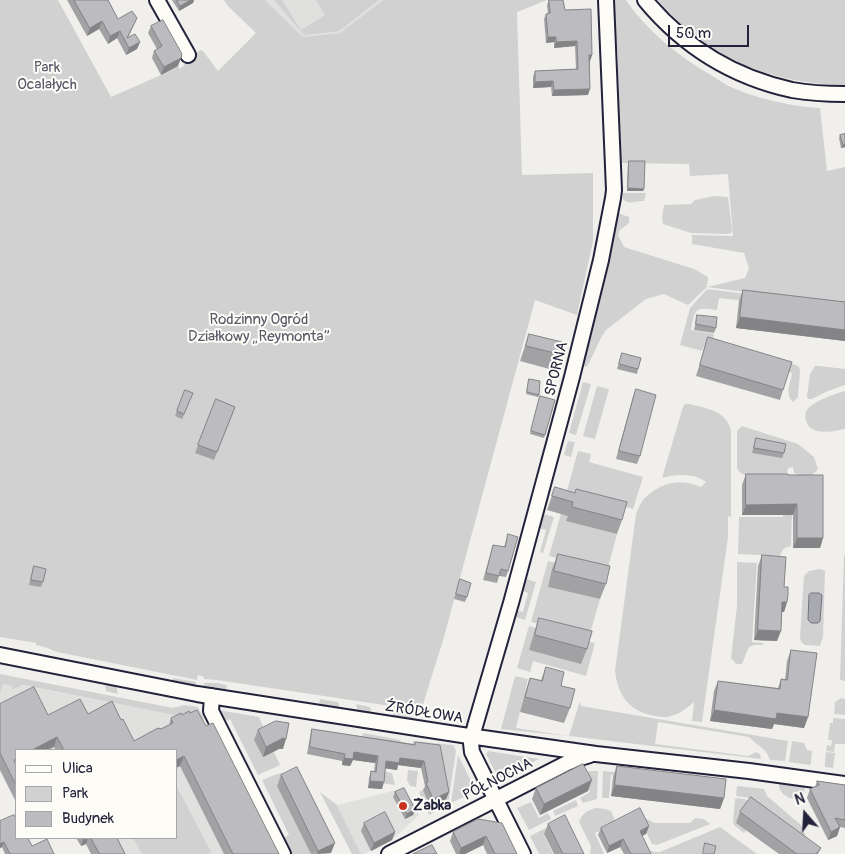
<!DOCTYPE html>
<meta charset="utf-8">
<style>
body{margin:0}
#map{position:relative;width:845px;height:854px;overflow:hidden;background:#f0efec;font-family:Pangolin,sans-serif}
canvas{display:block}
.legend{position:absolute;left:15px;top:749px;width:162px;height:90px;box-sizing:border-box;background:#fdfcf7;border:1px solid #a5a5ac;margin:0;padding:6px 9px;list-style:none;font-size:15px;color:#22223b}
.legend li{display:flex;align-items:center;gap:10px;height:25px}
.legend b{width:25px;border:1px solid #a5a5ac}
.north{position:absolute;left:780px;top:789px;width:50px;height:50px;-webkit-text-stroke:4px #fdfcf7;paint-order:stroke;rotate:341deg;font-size:14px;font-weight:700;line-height:20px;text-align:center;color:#22223b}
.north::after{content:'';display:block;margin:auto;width:18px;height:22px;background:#22223b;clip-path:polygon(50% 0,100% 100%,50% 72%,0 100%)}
.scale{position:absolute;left:668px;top:25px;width:81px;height:22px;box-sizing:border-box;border:2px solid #22223b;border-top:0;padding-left:6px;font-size:15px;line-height:18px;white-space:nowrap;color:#22223b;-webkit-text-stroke:4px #fdfcf7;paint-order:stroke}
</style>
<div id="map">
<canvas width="845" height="854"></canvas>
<ul class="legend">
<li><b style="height:6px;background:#fdfcf7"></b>Ulica</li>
<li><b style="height:14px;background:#d2d1d1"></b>Park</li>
<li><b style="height:14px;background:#bcbcc0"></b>Budynek</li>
</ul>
<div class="north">N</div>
<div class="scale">50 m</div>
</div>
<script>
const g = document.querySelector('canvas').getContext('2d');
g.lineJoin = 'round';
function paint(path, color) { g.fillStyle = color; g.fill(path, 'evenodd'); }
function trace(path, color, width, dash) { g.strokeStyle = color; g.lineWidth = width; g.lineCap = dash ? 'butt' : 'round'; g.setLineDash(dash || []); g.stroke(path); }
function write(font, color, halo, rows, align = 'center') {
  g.font = font + ' Pangolin,sans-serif'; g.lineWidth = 4; g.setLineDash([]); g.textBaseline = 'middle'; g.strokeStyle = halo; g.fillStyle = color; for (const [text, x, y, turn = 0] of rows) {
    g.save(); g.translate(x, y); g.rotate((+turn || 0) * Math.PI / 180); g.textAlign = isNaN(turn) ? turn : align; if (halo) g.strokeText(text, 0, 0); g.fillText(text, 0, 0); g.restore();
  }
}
paint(new Path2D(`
 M265,0H383L340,33L303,37Z
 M0,681L199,720L271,854H104L96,838H176V750H16V802L0,770Z
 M404,788L419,815L392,840L364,854H361L337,805Z`), '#e0e0df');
paint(new Path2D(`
 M0,0H58L111,97L161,75L178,66L180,69L200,50L203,51L218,71L256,33L228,6L224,0H265L303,37L340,33L383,0H547L517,12L522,175L593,173V241L577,315L535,300L444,637L420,714H414L404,708L217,680L204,679V677L198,675L197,680L57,652L45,647L36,645V643L0,637Z
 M274,0H282L301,30L325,15L316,0H379L339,31L304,35Z
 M612,0H626C648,32 678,56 711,75C718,79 724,84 731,87C754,98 794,107 820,108L827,171L845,167V305L707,287L688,305L664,294L646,299L606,330L601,338L588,365L586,367L583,365L581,360L615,212L629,217V223L620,230L618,235L624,247L694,269L708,277L707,287L745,278L749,268L744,253L692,244V235L733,236L728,174L690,176L689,164L621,163L618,88V55L613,14L615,9L612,4Z
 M658,0H845V85C832,84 819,84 806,82C749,74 695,45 658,0Z
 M623,193H646L644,201C636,200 629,206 623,199Z
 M714,196L728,197L732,230L731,233L727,234L691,233L663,224L662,218L664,205L691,204L695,200Z
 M707,289L845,307V313L719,298L717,310C695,307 695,308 691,330L714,334L713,339L796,365L799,367L800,371L798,397L793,402C784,394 791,382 792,373L704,346L702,351L680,345L690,308Z
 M815,366H819L845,369V385L828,391L812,399H808L807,396L810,374Z
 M583,382L591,384L576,435L569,433Z
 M597,386L609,389L595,439L583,436Z
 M845,391V429C834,431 811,437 806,421C805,418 805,413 807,410C811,402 837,393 845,391Z
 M685,404H690C708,409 725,410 731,430V517L728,516V537L702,722L692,721L694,702C687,708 680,714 671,716C666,718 661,717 655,716C630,712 618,696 615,671L636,514C638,509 640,504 643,500C658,483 680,478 701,487L706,482C694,473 676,474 662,478L683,407Z
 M742,426L798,444L814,457L818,469L812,475H799L794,473L793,467L788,468L787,473L784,475H746C741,474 739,472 737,468V431Z
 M568,441L575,442L571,457L564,455Z
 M578,451L591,454L589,462L643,477L633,509L567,491Z
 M566,496L617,534L607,571L549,556Z
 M792,512L791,546C784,547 782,550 780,556L738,554L739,517H783V513Z
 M540,513L554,517L543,553L540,552L546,530L536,527Z
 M844,555H845V681L840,680Z
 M548,561L563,565L548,587L600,599L591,630L593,631L591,638L531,622Z
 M737,562L757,563L752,642L763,643V645H754L749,647L742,664H736L731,658L737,606Z
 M820,569L825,571L823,637L820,646L805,645L801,642L800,637L804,576L809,571Z
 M523,578L536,582L525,620L512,616L514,610L523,612L528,593L520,590Z
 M529,626L544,630L534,633L530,651L577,638L595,643L586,676L533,661L530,672L517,668Z
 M0,674L173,708L184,705L198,707L204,719L200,722L199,720L23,685L13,689L11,685L3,684L0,693Z
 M515,676L528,679L516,728L569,736L580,701L581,706L788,741L785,761L770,760C766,747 757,746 749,737L658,722L655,744L748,756L756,752L760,754L761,759L569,736L501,729Z
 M173,678L196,682V687L172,682Z
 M105,683L116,685L118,694L106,691Z
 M204,683H216L227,685L226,692L203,688Z
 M841,698L845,699V715L834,714L835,702Z
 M320,699L338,702L340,709L319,706Z
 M356,704L370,707L372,714L358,712Z
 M218,710L259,717L266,733L254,739L262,755L273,750L280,765L258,775L230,719L223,723Z
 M392,710L403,712L421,722L394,717Z
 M833,718L845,719V744H835L834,752L826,751L827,745L831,746L832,740H828L830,723H833Z
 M363,733L401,740L399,749L361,744Z
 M413,741L453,745L456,751L448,804L429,815L419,792L423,790L446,799L413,749Z
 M792,741L804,743L807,750L812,751L811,763L810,765L789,762Z
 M488,751L539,759L499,779L486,754Z
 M826,752L835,753L833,768L825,767V763Z
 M458,755L476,791L451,803Z
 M374,770L392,773L395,785L372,782Z
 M408,770L418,771L416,787L410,786L407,780Z
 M590,771H598L597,799L583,803L580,798L590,792L582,774Z
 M603,771L723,783V788L611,775L609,798H602Z
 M283,773L288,774L311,854H289L282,839L289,835L262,780L277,774Z
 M782,782L804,784C809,807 778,800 779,784Z
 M176,785L211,852L207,854H142L133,838H176Z
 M737,786L764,789L767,796L801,825L807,839L750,798L736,796Z
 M320,792L337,805L361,854H352Z
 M738,798L748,800L763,811L736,823L746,830L744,833L734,825L733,822L735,799Z
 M576,800L578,806L555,816L553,811Z
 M531,802L539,818L548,813L551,819L529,830L517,808Z
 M596,808L605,809L611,811L616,823L595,833L604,854H590L591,846L579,822C582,814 587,810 596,808Z
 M638,815L655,823H690L695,818L704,819L710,824L657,845L652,844Z
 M558,822L560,826L544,835L553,854H539L530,836Z
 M720,827L757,854H713L704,846L702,854H646L645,848L654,852H660Z`), '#d2d1d1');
const water = new Path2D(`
 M811,593H819L822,595L820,621L818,623H811L808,620L809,595Z`);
paint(water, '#a9a9b0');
trace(water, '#737381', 1);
const minor = new Path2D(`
 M157,0L188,55
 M645,0C683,46 733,77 792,90C809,93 827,94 845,94
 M0,655L197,694L462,735L596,754L749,771L845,784
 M212,696L211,711L283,854
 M389,854L567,763L577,759L590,755
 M523,854L472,752L471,743L475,726L511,603L572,377L601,260L613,198L614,190L606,0`);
trace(minor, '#22223b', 18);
trace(minor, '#fdfcf7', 14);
paint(new Path2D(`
 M67,0H108L118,19L137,18L128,38L140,42L137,49L126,55L117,38L108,44L99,29L87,36Z
 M172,0H194L193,3L179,11Z
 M549,0L565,10L592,55L590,61L588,95L552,96L551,87L533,88V77L535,71L576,69L575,46L554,48V42L546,43L544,19L546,14H548L547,5Z
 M151,26L178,66L161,75L152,58L154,51L157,49L148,33Z
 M845,134V147L841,148L839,138L840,135Z
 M629,161L644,189L643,191H627L628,163Z
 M743,290L845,302V341L736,328L739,301Z
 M697,315L716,328L714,333L694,330Z
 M529,334L559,354L553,370L520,361Z
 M708,337L783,390L780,400L696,376Z
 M622,353L638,369L637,374L617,369Z
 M529,379L539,395L538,397L526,394Z
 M636,389L640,456L637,464L616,459L633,397Z
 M193,393L182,419L175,416L177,411Z
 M540,396L555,400L544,438L530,434Z
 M216,399L235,407L214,460L195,453Z
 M756,438L784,453L782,458L752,453Z
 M746,474L788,475L823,538L820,548H793V515H742V485Z
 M555,487L622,520L617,534L566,521L568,516L547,510Z
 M508,534V571L506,577L499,576L497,583L483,580L493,545L504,547Z
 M558,554L606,584L600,599L548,587L552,569Z
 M762,555L784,587L787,602L784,612H782L777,641L754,640L758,566Z
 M34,566L43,582L41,587L29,585Z
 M460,579L467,597L465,602L454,599Z
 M539,618L587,649L581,664L529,650L534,633Z
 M791,650L808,717L804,728L774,724L772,729L710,721L714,691L718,681L778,688L781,679L785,680L787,661Z
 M546,667L561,686L570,708L564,723L520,712L525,693L530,678L541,680Z
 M0,704L48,715L88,714L121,720L134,741L169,725L171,718L190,713L206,726L279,854H224L180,766L176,768V750H56L54,747L16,750V802L0,770Z
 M312,729L414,744L415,742L449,792L446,799L430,806L423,790L425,786L421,768L398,765L397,770L385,768L382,789L368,788L369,778L371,771L374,772L375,763L353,760L350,766L342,765V761L307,754L310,737Z
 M258,730L283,749H279L263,757L254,740Z
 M617,766L724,798L720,809L611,796L613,777Z
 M281,775L331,853L311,854L277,786Z
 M817,781L845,785V828L840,827L837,836L828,840L807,798L810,789L815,787Z
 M536,788L588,791L540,815L532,799Z
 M395,792L415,809L413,815L405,819L393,797Z
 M740,812L821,848L818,854H779L736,823Z
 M478,819L517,854H487L483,845L465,854H456L450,841L453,832Z
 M0,821L32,846L54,854H5L2,847L0,848Z
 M364,823L395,832L392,840L371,851L361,831Z
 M548,824L584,854H554L544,834Z
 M649,826L646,834L642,836L651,854H624L620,847L607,853L598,835L601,828Z
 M76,838H117L125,854H91L86,844L81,846Z`), '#a2a2a5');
paint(new Path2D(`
 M191,0H194L193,3L179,11L180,6Z
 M102,21L99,29L87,36L90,28Z
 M120,31L117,38L108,44L110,36Z
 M548,37H556L554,42L546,43Z
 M577,41L575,46L554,48L556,42Z
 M140,42L137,49L126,55L129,48Z
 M589,55H592L590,61H587Z
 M181,58L178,66L161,75L164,67Z
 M553,81L551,87L533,88L535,82Z
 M590,89L588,95L552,96L554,90Z
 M845,144V147L841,148L843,145Z
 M628,188L644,189L643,191H627Z
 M740,317L845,330V341L736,328Z
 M797,504L793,515H742L746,505Z
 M797,538H823L820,548H793Z
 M782,602H787L784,612H778Z
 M758,630L781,631L777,641L754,640Z
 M714,710L777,713L808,717L804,728L774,724L772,729L710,721Z
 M57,737L54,747L47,750H32Z
 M283,738L286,739L283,749H279L263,757L266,747Z
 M354,752L378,756L375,763L353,760L350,766L342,765L344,758Z
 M184,756L180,766L176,768V760Z
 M400,758L424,761L421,768L398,765L397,770L383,768L386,761Z
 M592,780L588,791L540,815L544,804Z
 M370,781L384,782L382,789L368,788Z
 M615,785L724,798L720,809L611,796Z
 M449,792L446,799L430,806L433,799Z
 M415,809L413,815L405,819L407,814Z
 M649,826L646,834L637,838L640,831Z
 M840,827L837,836L828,840L831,832Z
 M395,832L392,840L371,851L374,843Z
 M486,836L483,845L465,854H459L461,848Z
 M84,838H88L86,844L81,846Z
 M623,839L620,847L607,853L609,846Z
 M4,842L2,847L0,848V844Z
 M335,843L331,853L317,854L318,851Z`), '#848486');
const building = new Path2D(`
 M74,0H108L118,19L132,11L137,18L127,38L135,34L140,42L129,48L120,31L110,36L102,21L90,28Z
 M177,0H191L180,6Z
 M549,0H563L565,10L591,9L592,55H589L590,89L554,90L553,81L535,82V71L578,69L577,41L556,42V37H548L546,14L550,13Z
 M163,20L182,54L181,58L164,67L154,51L162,46L151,26Z
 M845,134V144L843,145L840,135Z
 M629,161H645L644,189L628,188Z
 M743,290L845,302V330L740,317Z
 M697,315L717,317L716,328L696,324Z
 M529,334L562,342L559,354L526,346Z
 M708,337L792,362L783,390L700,365Z
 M622,353L641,358L638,369L619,364Z
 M529,379L540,381L539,395L527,392Z
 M636,389L656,395L640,456L619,451Z
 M185,390L193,393L184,414L177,411Z
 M540,396L555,400L545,435L531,431Z
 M216,399L235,407L217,452L198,445Z
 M756,438L786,444L784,453L754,448Z
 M746,474H788V475H823V538H797V504L746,505Z
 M555,487L575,493L576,489L627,502L622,520L572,507L573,502L552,496Z
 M508,534L518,537L508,571L501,569L499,576L486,573L493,545L505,547Z
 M558,554L610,566L606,584L554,571Z
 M762,555L786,557L784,587H788V595L787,602H782L781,631L758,630Z
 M34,566L46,569L43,582L31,580Z
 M460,579L471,583L467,597L456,594Z
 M539,618L592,631L587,649L535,635Z
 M791,650L817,653L808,717L777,713L776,719L714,710L718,681L780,689L781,679L787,680Z
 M546,667L564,672L561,686L575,689L570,708L525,697L530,678L542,681Z
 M34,687L48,715L80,699L88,714L112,701L121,720L123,719L134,741L158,728L161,729L173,723L171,718L181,713L182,715L189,711L190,713L197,710L206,726L213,723L279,854H233L184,756L176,760V750H64L57,737L32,750H16V758L14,760L16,765V785L0,753V704Z
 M276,721L289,723L286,739L283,738L266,747L258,730Z
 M312,729L415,745V742L440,745L449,792L433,799L426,783L428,782L424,761L400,758L399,763L386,761L384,782L370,781L371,771L376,772L378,756L354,752L353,759L344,758L345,754L310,747Z
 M583,764L592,780L544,804L536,788Z
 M617,766L726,779L724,798L615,785Z
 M297,767L335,843L318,851L281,775Z
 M817,781L845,785V820L835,818L840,827L831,832L810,789L819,785Z
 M404,788L415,809L407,814L395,792Z
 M751,797L821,848L816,854H797L740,812Z
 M640,808L649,826L640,831L651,854H631L623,839L609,846L601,828Z
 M385,812L395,832L374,843L364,823Z
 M14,815L15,817L16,816V838H28L32,846L47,839L54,854H10L4,842L0,844V821Z
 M565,815L584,854H563L548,824Z
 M478,819L502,823L517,854H495L486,836L461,848L453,832Z
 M91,838H117L125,854H100Z
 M705,843L716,846L714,854H703Z
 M432,845L437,854H413Z`);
paint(building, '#bcbcc0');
trace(building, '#848486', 1);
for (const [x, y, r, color] of [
 [403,806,5,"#c8321e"]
]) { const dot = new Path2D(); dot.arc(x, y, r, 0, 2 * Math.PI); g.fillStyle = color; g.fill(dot); trace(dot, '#fdfcf7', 2); }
write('15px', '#575768', '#fdfcf7', [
 ["Park",47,68],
 ["Ocalałych",47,85],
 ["Rodzinny Ogród",259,320],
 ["Działkowy „Reymonta”",259,337]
]);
write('15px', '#22223b', '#fdfcf7', [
 ["SPORNA",557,369,-76],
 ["ŹRÓDŁOWA",424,713,9],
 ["PÓŁNOCNA",498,780,-27]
]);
write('bold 15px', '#22223b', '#fdfcf7', [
 ["Żabka",413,806]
], 'left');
</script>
